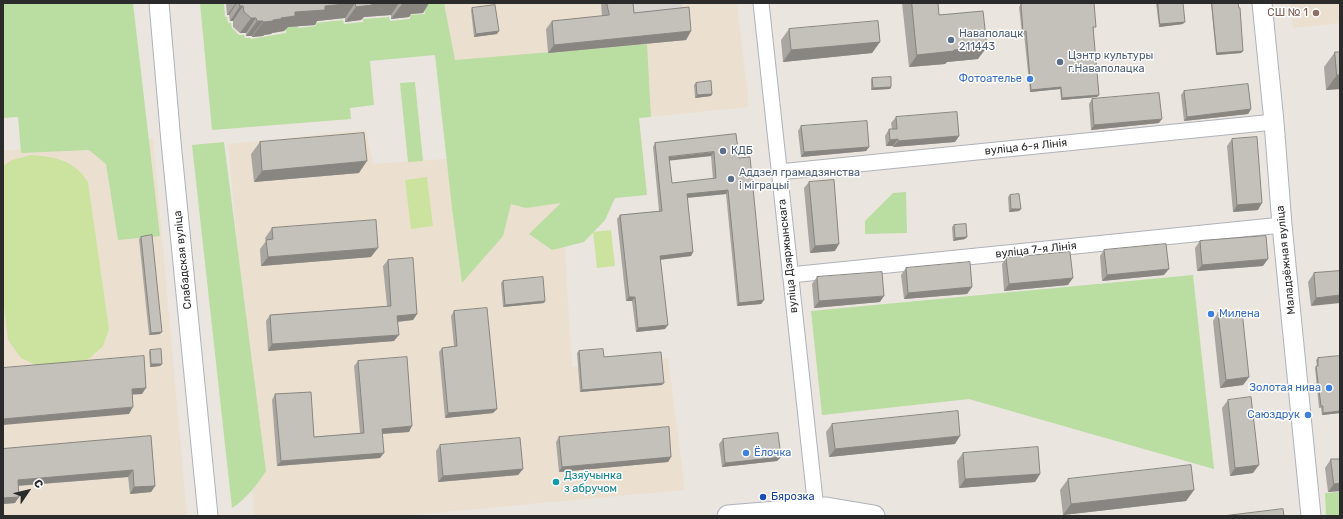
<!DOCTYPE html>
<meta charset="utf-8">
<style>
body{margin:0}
#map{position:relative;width:1343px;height:519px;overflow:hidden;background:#ebe5df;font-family:Rubik,sans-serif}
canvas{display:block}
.frame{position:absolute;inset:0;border:4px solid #2b2b2b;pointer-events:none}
.north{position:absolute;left:8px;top:471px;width:40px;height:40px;-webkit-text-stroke:3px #fff;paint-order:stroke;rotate:55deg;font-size:11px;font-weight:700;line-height:16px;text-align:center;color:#2b2b2b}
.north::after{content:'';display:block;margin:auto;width:14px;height:18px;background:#2b2b2b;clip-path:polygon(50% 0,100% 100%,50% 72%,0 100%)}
</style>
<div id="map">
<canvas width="1343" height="519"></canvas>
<div class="frame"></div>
<div class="north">С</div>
</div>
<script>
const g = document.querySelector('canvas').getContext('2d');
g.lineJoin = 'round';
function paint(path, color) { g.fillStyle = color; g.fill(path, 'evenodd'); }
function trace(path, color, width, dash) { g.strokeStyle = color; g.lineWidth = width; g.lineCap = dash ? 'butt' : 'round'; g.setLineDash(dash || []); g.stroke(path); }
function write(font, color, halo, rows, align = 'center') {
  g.font = font + ' Rubik,sans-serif'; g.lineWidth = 3; g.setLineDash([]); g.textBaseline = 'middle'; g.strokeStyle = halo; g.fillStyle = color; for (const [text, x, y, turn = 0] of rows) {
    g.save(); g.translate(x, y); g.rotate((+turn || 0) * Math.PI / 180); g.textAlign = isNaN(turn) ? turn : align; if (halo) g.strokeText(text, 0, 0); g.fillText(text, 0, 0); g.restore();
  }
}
paint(new Path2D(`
 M444,3H737L749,107L639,118L647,195L562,203L572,367L668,358L685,490L400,516H254L243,306L228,144L366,130L373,164L472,157Z
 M1290,3H1340V23L1293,28Z
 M153,138L187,516H3V151Z`), '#ebe0d0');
paint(new Path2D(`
 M3,3H133L160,236L118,240L106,164L89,150L21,153L18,117L3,118Z
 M200,3H224L225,17H227L228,23H231L232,28L239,35H244L245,38H251V39L286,33V25L297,24L298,28L316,26V23L343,20L344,24L363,22V19L389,17L390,21L410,19V15L425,14L424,3H444L455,60L647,44L651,117L639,118L647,195L615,198L605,220L584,242L552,250L529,234L561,203L526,208L511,204L503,236L462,283L452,208L435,55L370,61L374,105L350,108L351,119L212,130Z
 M415,82L423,161L408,162L400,83Z
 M224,142L266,471C257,485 246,499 232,508L192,145Z
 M906,192L907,233L865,234V221L893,193Z
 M1193,275L1214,469L969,399L822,415L811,311Z
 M1340,492V516H1326L1325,493Z`), '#badda1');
paint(new Path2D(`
 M31,155C56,157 74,160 88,182L109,329L103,346L91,357L77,365L40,367L21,358L8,340L3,298V166L12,160Z
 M427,177L433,226L411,229L405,180Z
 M611,230L615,266L597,268L593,232Z`), '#cbe39e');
paint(new Path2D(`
 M627,3H682L683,16L629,21Z`), '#d8d4d1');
const minor = new Path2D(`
 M761,3L816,509
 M779,172L1274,122
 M790,275L1282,225`);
const tertiary = new Path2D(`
 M159,3L171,142L208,516
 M1262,3L1274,122L1282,225L1311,516`);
const secondary = new Path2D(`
 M728,516L826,508L874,516`);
trace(minor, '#afb2ba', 17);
trace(tertiary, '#afb2ba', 21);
trace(secondary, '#afb2ba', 23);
trace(minor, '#fff', 15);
trace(tertiary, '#fff', 19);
trace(secondary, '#fff', 21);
paint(new Path2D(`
 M226,3H429L423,13L411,14L409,17L391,19V15L364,17L361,20L345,22V18L317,21L315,25L288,27L284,31L272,33L271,34L264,35L263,36L252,37V36H246V33H240L233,27V21H230L229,15H227Z
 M601,3H633L634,13L691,31L686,40L548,53L546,29L552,21L602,16Z
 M902,3H938L939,15L978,59L947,62L945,64L909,67Z
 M1156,3H1183V24L1159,27Z
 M1211,3H1238L1243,51L1241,53L1216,55Z
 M1021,4L1095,29H1093L1099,95L1097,97L1061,100L1060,89L1030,92L1024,34H1022L1019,7Z
 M472,8L497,34L474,37L471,10Z
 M789,29L880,42L872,53L783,62L781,40Z
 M1335,52H1340V89L1326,90L1324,67Z
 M872,78L891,87L890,89L871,90V80Z
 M696,83L712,94L711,96L695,98L694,85Z
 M1184,91L1251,109L1248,114L1184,121L1181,95Z
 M1092,99L1159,123L1091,130L1089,104Z
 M896,117L959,136L955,142L893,147V146H886L885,136L889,129H892L891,123Z
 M801,126L869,147L866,151L801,157L798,131Z
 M736,134L739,158L764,300L761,304L737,306L726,194L687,198L693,252L691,256L660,260L665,329L636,332L632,301H626L617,219L620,215L659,211L653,147L655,143ZM711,156L713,179L672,183L669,160Z
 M1232,139L1258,210L1233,212L1227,146Z
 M260,142L359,173L254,182L251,154Z
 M809,182L835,251L810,253L804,188Z
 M1010,195L1021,209L1019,211L1009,212L1008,197Z
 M954,225L967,237L965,239L953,241L952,227Z
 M272,228L371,257L261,266L260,249L266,241L265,238Z
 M141,237L160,334L149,335L139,239Z
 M1200,241L1263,266L1197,271L1195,248Z
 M1104,250L1164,275L1102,281L1100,256Z
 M1006,258L1068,285L1004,291L1002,264Z
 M388,260L417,314L413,320L398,322L394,341L268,351L266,321L270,315L387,306L383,266Z
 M906,268L972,287L967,294L904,299L901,275Z
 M1340,271L1311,306L1308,282L1314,273Z
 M817,277L880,302L814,308L812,284Z
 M503,281L545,301L544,303L503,307L501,283Z
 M454,311L497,409L493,413L445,418L439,352L442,348L454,346L451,316Z
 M1218,313L1249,377L1243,385L1220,388L1213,321Z
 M150,350L162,364L160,366L150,367L149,352Z
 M579,351L604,357L662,385L580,392L577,353Z
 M1318,358L1340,413L1322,415L1321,408H1319L1315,368L1317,366L1316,360Z
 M358,361L409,432L382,434L380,458L277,466L272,400L275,394L314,437L360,433L354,366Z
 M1228,400L1253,473L1230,476L1222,408Z
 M832,424L955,444L829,457L826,432Z
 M151,436L155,486L151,492L130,494L128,477L18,486L15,503L3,504V449Z
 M559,437L671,457L668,462L559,472L556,442Z
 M723,439L781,457L777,461L722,467L719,444Z
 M440,445L523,469L518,475L438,482L436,451Z
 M963,453L1040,474L1035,482L959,488L957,461Z
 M1331,459H1340V491L1328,492L1325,468Z
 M1068,479L1194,490L1186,501L1063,515L1060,490Z`), '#a9a5a0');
paint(new Path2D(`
 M236,3H237L229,15H227Z
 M355,3L345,18L317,21L315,25L288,27L284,31L272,33L271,34L264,35L263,36L252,37L263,22L281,18L295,12L325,6Z
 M371,3H399L391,15L364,17L361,20L345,22L356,7Z
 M411,3H429L423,13L411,14L409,17L391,19L402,4Z
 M240,6H243L233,21H230Z
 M251,18H256L246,33H240Z
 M257,21H263L252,36H246Z
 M1185,22L1183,24L1159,27L1160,24Z
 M499,31L497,34L474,37L476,34Z
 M691,31L686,40L548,53L554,45Z
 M880,42L872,53L783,62L791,50Z
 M987,47L978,59L947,62L945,64L909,67L917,55L954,50Z
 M1243,51L1241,53L1216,55L1217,53Z
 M1337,75H1340V89L1326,90Z
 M891,87L890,89L871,90L873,88Z
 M1061,87L1060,89L1030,92L1031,90Z
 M712,94L711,96L695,98L697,95Z
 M1099,95L1097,97L1061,100L1062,98Z
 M1251,109L1248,114L1184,121L1187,117Z
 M1162,119L1159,123L1091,130L1094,125Z
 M959,136L955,142L893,147L898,141Z
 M898,139L893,146H886L890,140Z
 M869,147L866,151L801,157L804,152Z
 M714,152L711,156L666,161L669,157Z
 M367,161L359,173L254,182L262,171Z
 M728,190L726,194L684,198L687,194Z
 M1262,203L1258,210L1233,212L1237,205Z
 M1011,209H1021L1019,211L1009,212Z
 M967,237L965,239L953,241L955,238Z
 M839,244L835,251L810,253L815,246Z
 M378,248L371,257L261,266L268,257Z
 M693,252L691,256L657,260L660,256Z
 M1268,259L1263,266L1197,271L1202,265Z
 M1169,269L1164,275L1102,281L1107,275Z
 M1073,278L1068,285L1004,291L1009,284Z
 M972,287L967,294L904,299L908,293Z
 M1340,295V303L1311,306L1316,298Z
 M884,296L880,302L814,308L819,301Z
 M629,297H635L632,301H626Z
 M764,300L761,304L737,306L739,303Z
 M545,301L544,303L503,307L505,305Z
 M417,314L413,320L393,322L397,316Z
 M668,325L665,329L636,332L638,328Z
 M162,332L160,334L149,335L151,333Z
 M399,335L394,341L268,351L272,344Z
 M151,364H162L160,366L150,367Z
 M1249,377L1243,385L1220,388L1226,380Z
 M664,383L662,385L580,392L582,390Z
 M146,388L142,394L127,395L132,389Z
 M133,407L129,414L3,425V419Z
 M497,409L493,413L445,418L448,413Z
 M1340,411V413L1322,415L1323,413Z
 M412,426L409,432L378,434L382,429Z
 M960,436L955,444L829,457L835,449Z
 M384,453L380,458L277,466L281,461Z
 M671,457L668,462L559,472L562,467Z
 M781,457L777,461L722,467L725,463Z
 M1259,465L1253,473L1230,476L1235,468Z
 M523,469L518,475L438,482L443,476Z
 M133,470L128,477L13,486L18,480Z
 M1040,474L1035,482L959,488L965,479Z
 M1340,483V491L1328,492L1334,484Z
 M155,486L151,492L130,494L134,487Z
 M1194,490L1186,501L1063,515L1071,504Z
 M19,497L15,503L3,504V498Z`), '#898682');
const building = new Path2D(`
 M240,3H372V5L356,7L355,3L325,6V10L295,12V16L281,18V19L273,20V21L263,22V21H257L256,18H251L244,12L243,6H240Z
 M607,3H633L634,13L689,7L691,31L554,45L552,21L609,15Z
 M912,3H938L939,15L983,11L987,47L954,50V51L917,55Z
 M1038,3H1094L1096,27H1093L1099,95L1062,98L1061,87L1031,90L1026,31L1023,32L1021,4Z
 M1158,3H1183L1185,22L1160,24Z
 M1212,3H1238L1239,8H1240L1243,51L1217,53Z
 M495,5L499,31L476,34L472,8Z
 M878,21L880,42L791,50L789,29Z
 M1335,52H1340V75H1337Z
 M891,77V87L873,88L872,78Z
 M711,81L712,94L697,95L696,83Z
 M1248,84L1251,109L1187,117L1184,91Z
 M1159,93L1162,119L1094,125L1092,99Z
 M957,112L959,136L898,141V139L890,140L889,129H897L896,117Z
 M867,121L869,147L804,152L801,126Z
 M364,133L367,161L262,171L260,142Z
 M736,134L739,158L750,157L764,300L739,303L728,190L687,194L693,252L660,256L668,325L638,328L635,297H629L620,215L662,211L655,143ZM714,152L716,178L672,183L669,157Z
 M1257,137L1262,203L1237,205L1232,139Z
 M834,180L839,244L815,246L809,182Z
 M1019,194L1021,209H1011L1010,195Z
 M376,220L378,248L268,257L266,240L273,239L272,228Z
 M966,224L967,237L955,238L954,225Z
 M152,235L162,332L151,333L141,237Z
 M1266,236L1268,259L1202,265L1200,241Z
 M1166,244L1169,269L1107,275L1104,250Z
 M1070,252L1073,278L1009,284L1006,258Z
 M413,258L417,314L397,316L399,335L272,344L270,315L391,306L388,260Z
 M970,262L972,287L908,293L906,268Z
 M1340,271V295L1316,298L1314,273Z
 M882,272L884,296L819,301L817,277Z
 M543,277L545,301L505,305L503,281Z
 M487,308L497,409L448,413L442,348L457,346L454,311Z
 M1242,311L1249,377L1226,380L1218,313Z
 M161,349L162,364H151L150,350Z
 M603,349L604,357L661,352L664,383L582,390L579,351Z
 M144,356L146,388L132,389L133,407L3,419V368Z
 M1340,356V411L1323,413V406H1321L1316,366H1318V358Z
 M407,357L412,426L382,429L384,453L281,461L275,394L311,392L314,437L364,433L358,361Z
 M1251,397L1259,465L1235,468L1228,400Z
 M958,411L960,436L835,449L832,424Z
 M669,427L671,457L562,467L559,437Z
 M778,433L781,457L725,463L723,439Z
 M151,436L155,486L134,487L133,470L18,480L19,497L3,498V449Z
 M520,438L523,469L443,476L440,445Z
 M1038,447L1040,474L965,479L963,453Z
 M1331,459H1340V483L1334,484Z
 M1191,465L1194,490L1071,504L1068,479Z
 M1283,509L1284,516H1223Z`);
paint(building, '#c4c0ba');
trace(building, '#898682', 1);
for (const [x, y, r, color] of [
 [1316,13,4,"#8d6e63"],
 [951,40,4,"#5c6f8a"],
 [1060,62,4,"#5c6f8a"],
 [1030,79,4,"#3f7fe0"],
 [723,151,4,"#5c6f8a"],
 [731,179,4,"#5c6f8a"],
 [1211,314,4,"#3f7fe0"],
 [1329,388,4,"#3f7fe0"],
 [1308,415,4,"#3f7fe0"],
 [746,453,4,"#3f7fe0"],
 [556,482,4,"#0f9aa8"],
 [763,497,4,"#1a4fb4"]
]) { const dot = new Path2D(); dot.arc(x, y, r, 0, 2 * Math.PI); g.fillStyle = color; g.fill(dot); trace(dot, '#fff', 1.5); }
write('11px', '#785e54', '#fff', [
 ["СШ № 1",1308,13]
], 'right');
write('11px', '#4e5e75', '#fff', [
 ["Наваполацк",959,34],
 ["211443",959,47],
 ["Цэнтр культуры",1068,56],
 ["г.Наваполацка",1068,69],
 ["КДБ",731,151],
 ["Аддзел грамадзянства",739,173],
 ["і міграцыі",739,186]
], 'left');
write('11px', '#366cbe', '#fff', [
 ["Фотоателье",1022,79],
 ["Милена",1219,314,"left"],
 ["Золотая нива",1321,388],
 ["Саюздрук",1300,415],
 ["Ёлочка",754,453,"left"]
], 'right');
write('11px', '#2b2b2b', '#fff', [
 ["вуліца 6-я Лінія",1026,147,-6],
 ["вуліца 7-я Лінія",1036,250,-6],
 ["вуліца Дзяржынскага",788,256,-96],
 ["Слабадская вуліца",183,260,-96],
 ["Маладзёжная вуліца",1286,260,-96]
]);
write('11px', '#0d838f', '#fff', [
 ["Дзяўчынка",564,476],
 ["з абручом",564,489]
], 'left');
write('11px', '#164399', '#fff', [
 ["Бярозка",771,497]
], 'left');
</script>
